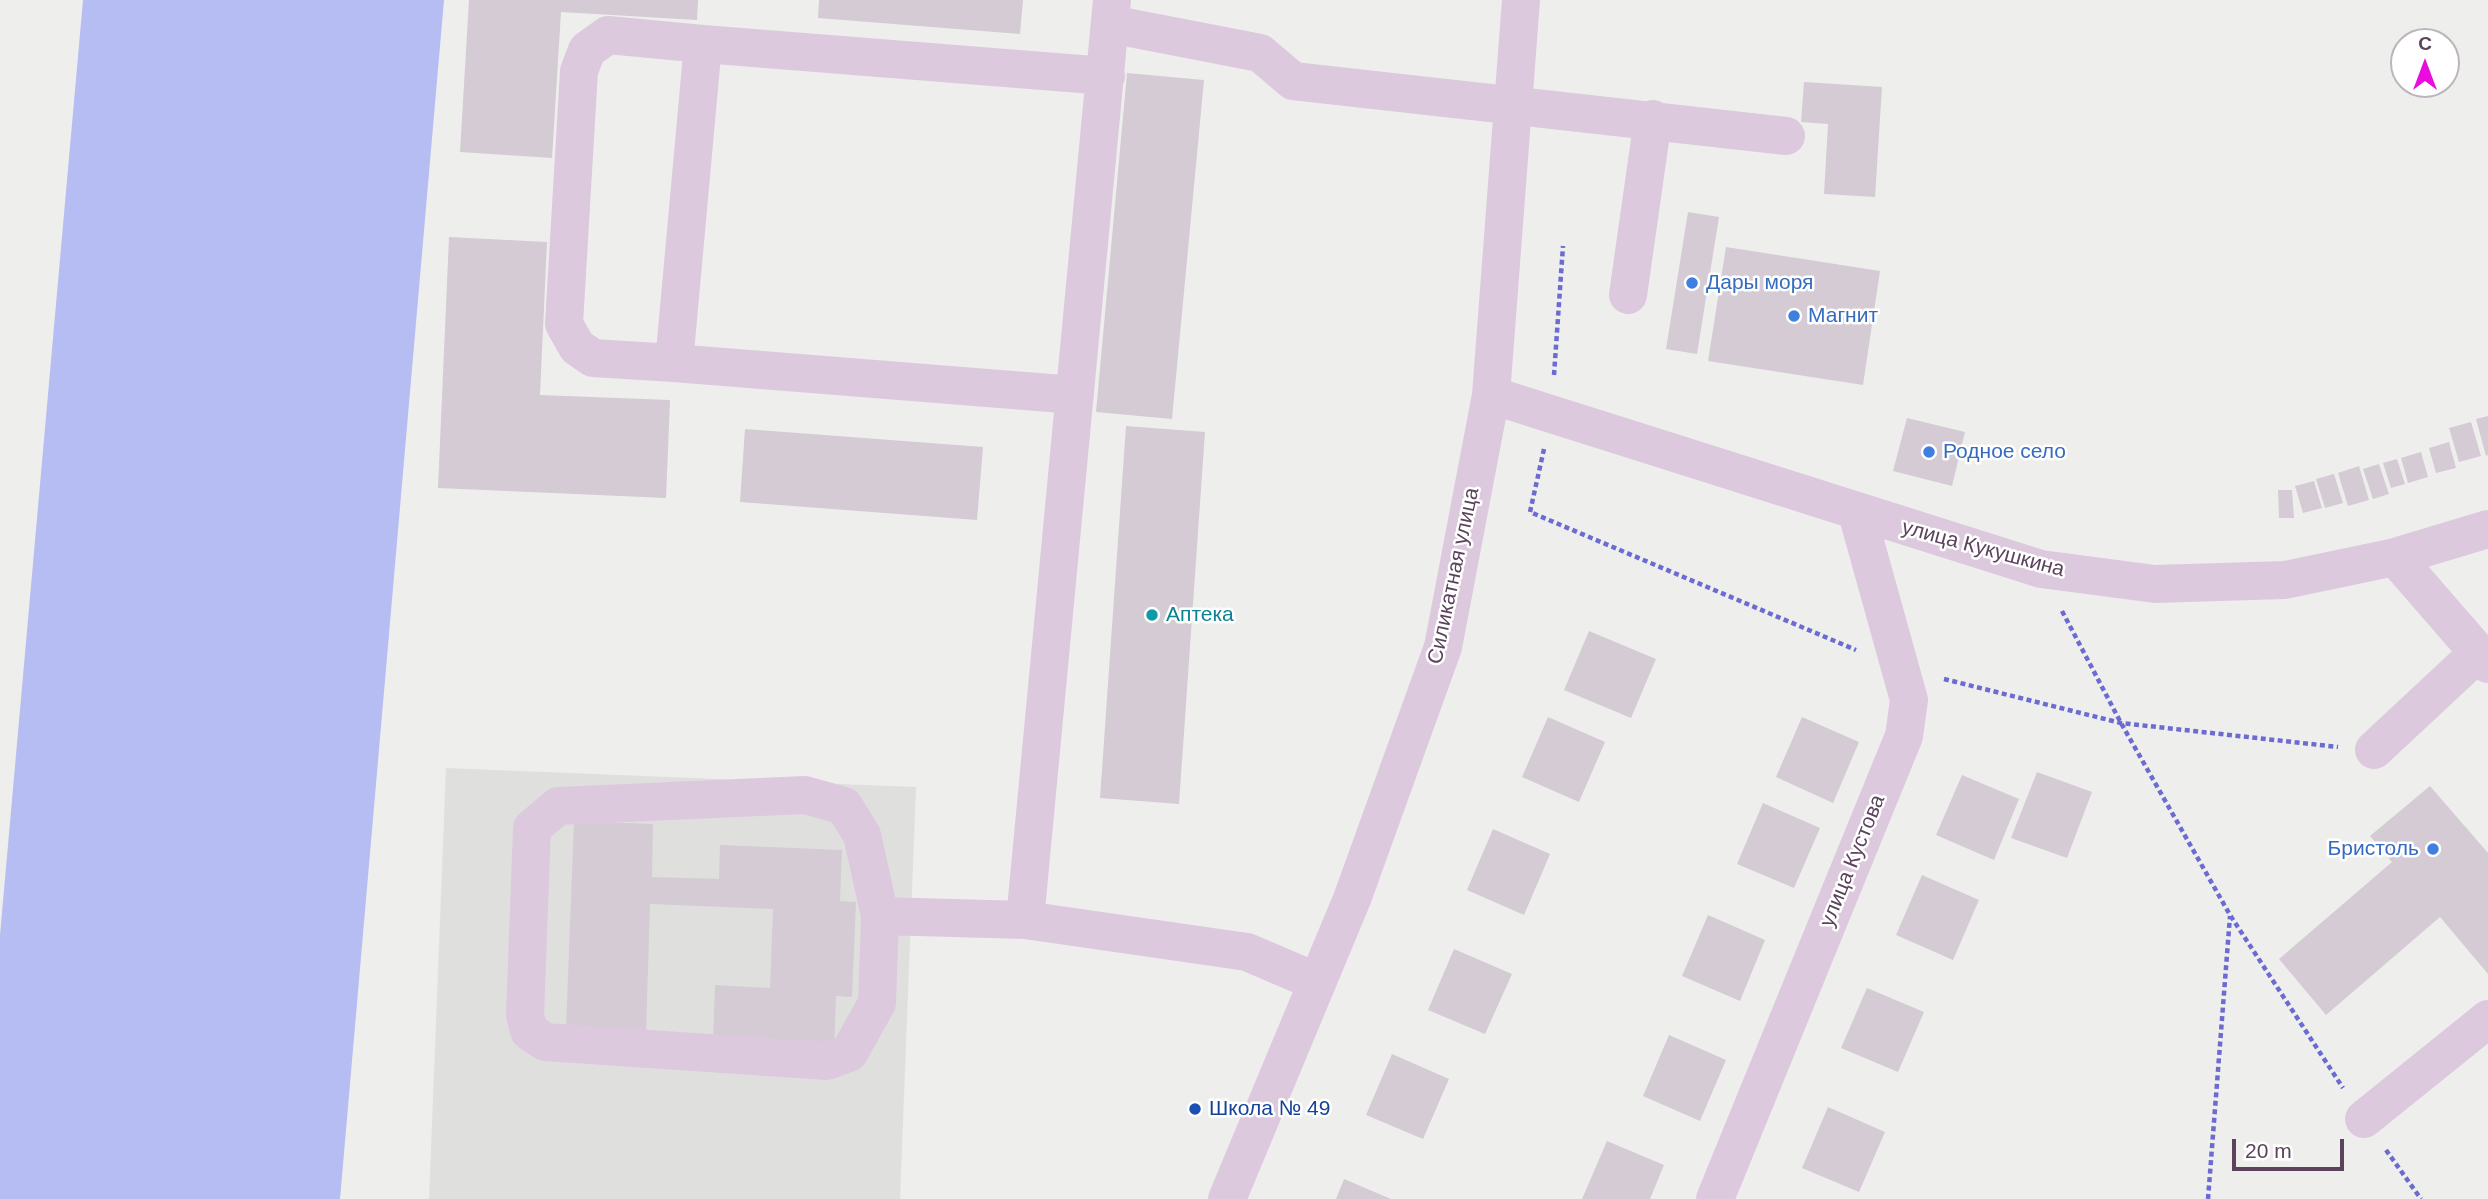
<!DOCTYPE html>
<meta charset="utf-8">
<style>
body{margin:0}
#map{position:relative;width:2488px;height:1199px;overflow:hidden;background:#eeefec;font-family:Helvetica,sans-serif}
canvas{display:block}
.north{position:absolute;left:2390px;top:28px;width:70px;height:70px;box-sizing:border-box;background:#fff;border:2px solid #bdb4bd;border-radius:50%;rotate:0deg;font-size:19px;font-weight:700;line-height:28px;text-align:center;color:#5a435b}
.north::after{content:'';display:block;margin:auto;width:24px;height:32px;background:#ea0bdd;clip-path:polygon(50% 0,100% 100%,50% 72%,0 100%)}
.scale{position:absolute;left:2232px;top:1139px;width:112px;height:32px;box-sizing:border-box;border:4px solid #5a435b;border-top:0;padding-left:9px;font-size:21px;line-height:24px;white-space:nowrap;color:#5a435b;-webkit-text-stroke:5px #fff;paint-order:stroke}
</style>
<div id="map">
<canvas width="2488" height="1199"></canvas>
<div class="north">С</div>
<div class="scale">20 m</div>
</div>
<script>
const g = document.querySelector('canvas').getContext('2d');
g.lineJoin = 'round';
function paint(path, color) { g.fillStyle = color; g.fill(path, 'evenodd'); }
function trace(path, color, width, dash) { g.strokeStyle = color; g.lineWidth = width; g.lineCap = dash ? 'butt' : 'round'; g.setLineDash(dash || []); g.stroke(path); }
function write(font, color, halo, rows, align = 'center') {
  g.font = font + ' Helvetica,sans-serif'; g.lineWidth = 5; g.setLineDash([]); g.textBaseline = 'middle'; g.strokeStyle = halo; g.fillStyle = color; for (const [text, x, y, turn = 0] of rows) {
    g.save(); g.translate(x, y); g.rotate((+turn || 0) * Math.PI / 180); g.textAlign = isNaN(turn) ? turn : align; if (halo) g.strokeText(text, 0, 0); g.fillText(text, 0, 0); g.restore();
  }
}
paint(new Path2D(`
 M446,768L916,787L900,1199H429Z`), '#dfe0de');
paint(new Path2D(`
 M83,0H444L340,1199H0V935Z`), '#b5bdf2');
paint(new Path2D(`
 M469,0H698L697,20L561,12L552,158L460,152Z
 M819,0H1023L1020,34L818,18Z
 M1127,73L1204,80L1172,419L1096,412Z
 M1804,82L1882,87L1875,197L1824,194L1828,124L1801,122Z
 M1688,212L1719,217L1697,354L1666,349Z
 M449,237L547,242L540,395L670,400L666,498L438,488Z
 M1726,247L1880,271L1863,385L1708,361Z
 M2488,416V455L2486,456L2476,419Z
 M1907,418L1965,432L1952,486L1893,471Z
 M2471,422L2481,456L2459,462L2449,428Z
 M1126,426L1205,432L1179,804L1100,798Z
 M745,429L983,447L977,520L740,502Z
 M2449,442L2456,468L2436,473L2429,448Z
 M2421,452L2428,477L2408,483L2401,458Z
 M2397,459L2405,484L2391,488L2383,463Z
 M2379,464L2389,494L2373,499L2363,469Z
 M2359,466L2369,500L2348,506L2338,473Z
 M2334,474L2343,503L2325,508L2316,479Z
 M2314,481L2322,508L2303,513L2295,486Z
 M2278,490H2292L2294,518H2279Z
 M1589,631L1656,659L1631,718L1564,690Z
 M1548,717L1605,742L1579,802L1522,777Z
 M1802,717L1859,742L1833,803L1776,777Z
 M2037,772L2092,792L2067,858L2011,838Z
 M1962,775L2019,799L1994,860L1936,835Z
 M2430,786L2488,853V974L2440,917L2326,1015L2279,959L2392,862L2370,836Z
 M1763,803L1820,828L1794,888L1737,864Z
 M574,821L653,824L652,877L719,879L720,845L842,850L840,901L856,902L852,997L836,996L834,1048L713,1043L715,985L770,988L773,909L650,904L646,1032L566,1029Z
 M1493,829L1550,854L1524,915L1467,890Z
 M1922,875L1979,900L1953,960L1896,935Z
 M1708,915L1765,940L1740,1001L1682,976Z
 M1454,949L1512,974L1485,1034L1428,1010Z
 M1867,988L1924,1012L1898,1072L1841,1048Z
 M1669,1035L1726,1060L1700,1121L1643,1096Z
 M1392,1054L1449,1079L1423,1139L1366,1115Z
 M1828,1107L1885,1132L1859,1192L1802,1168Z
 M1607,1141L1664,1165L1650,1199H1582Z
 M1344,1179L1391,1199H1336Z`), '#d4cbd4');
trace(new Path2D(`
 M1554,375L1563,246
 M1544,449L1530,512L1856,650
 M2062,611L2121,723L2230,915L2343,1088
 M1944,679L2121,723L2338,747
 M2386,1150L2421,1199
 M2208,1199L2230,916`), '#6b6bd2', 4.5, [5, 3.5]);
trace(new Path2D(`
 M1112,0L1025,920L1247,952L1317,982
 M1110,24L1260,53L1293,81L1786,136
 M1628,295L1653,119
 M674,363L593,358L577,347L564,324L579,71L587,50L608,35L703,44
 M1075,395L674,363L703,44L1106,76
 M1491,395L2041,569L2155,584L2285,580L2395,557L2488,529
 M2395,557L2488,664
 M2374,750L2478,653
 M880,916L877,1003L849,1053L827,1061L545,1042L529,1031L525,1015L532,828L558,806L805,795L844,806L862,835L880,916L1025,920
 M2364,1119L2488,1019
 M1227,1199L1352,899L1443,647L1491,395L1521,0
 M1715,1199L1904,736L1909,700L1857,513`), '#ddc9de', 38);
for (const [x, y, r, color] of [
 [1692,283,7,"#3f7fe0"],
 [1794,316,7,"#3f7fe0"],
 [1929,452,7,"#3f7fe0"],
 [1152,615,7,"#0f9aa8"],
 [2433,849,7,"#3f7fe0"],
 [1195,1109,7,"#1a4fb4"]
]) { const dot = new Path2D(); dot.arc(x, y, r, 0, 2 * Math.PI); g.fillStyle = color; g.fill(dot); trace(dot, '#fff', 2.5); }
write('21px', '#366cbe', '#fff', [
 ["Дары моря",1706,283],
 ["Магнит",1808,316],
 ["Родное село",1943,452],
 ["Бристоль",2419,849,"right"]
], 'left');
write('21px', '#5a435b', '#fff', [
 ["улица Кукушкина",1983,549,15],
 ["Силикатная улица",1454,576,-78],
 ["улица Кустова",1853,861,-68]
]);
write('21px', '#0d838f', '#fff', [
 ["Аптека",1166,615]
], 'left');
write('21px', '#164399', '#fff', [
 ["Школа № 49",1209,1109]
], 'left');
</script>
